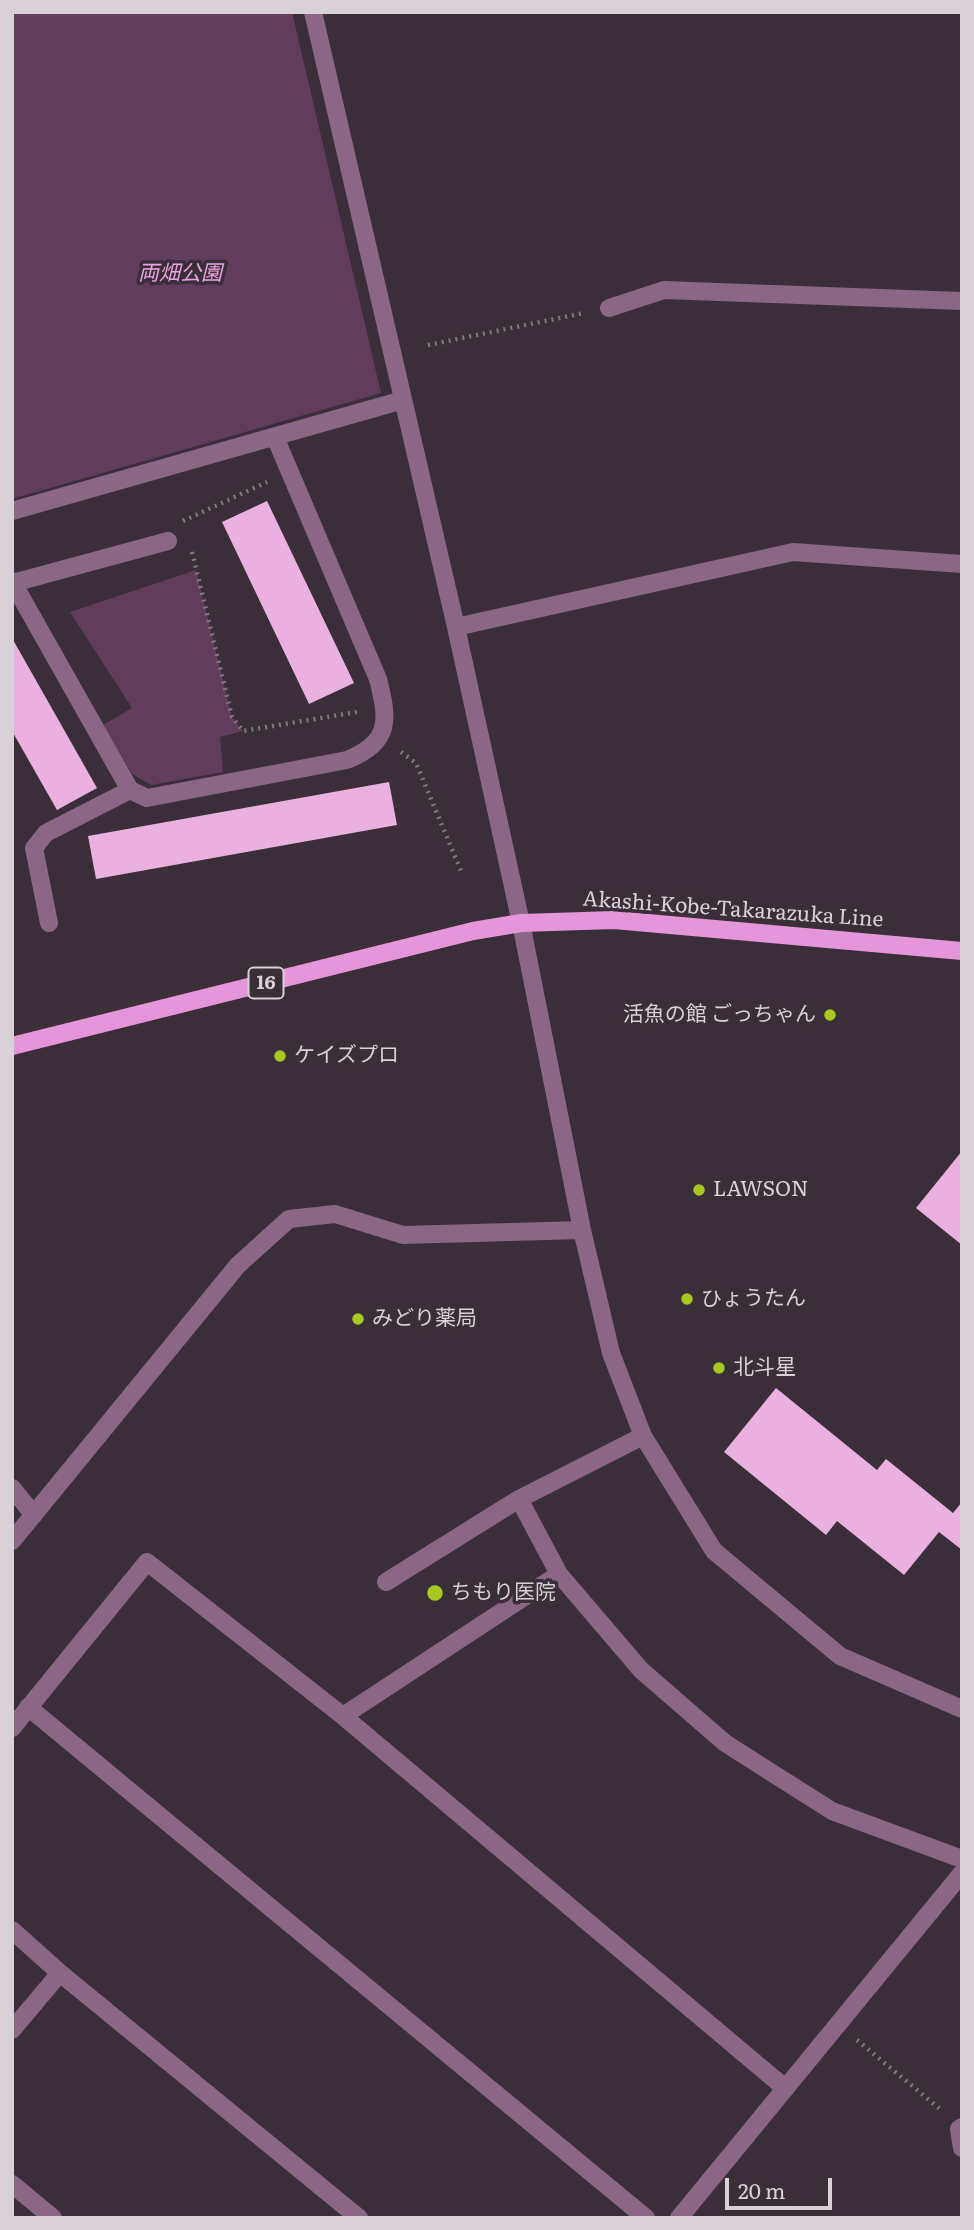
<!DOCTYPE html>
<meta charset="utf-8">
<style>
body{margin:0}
#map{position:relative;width:974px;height:2230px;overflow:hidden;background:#3a2e38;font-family:Literata,serif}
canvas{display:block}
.frame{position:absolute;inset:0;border:14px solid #d8d1d7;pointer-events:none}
.scale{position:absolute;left:725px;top:2178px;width:107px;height:32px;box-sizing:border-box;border:4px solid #d8d1d7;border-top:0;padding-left:9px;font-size:21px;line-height:24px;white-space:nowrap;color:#d8d1d7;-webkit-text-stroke:5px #3a2e38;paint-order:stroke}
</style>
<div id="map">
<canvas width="974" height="2230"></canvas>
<div class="frame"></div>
<div class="scale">20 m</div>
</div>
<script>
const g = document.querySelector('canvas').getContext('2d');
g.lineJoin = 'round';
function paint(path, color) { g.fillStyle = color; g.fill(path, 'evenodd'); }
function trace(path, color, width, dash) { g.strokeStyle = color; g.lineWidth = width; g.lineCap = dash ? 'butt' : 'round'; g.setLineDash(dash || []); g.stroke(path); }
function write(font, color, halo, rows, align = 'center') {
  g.font = font + ' Literata,"Noto Sans JP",serif'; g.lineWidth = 7; g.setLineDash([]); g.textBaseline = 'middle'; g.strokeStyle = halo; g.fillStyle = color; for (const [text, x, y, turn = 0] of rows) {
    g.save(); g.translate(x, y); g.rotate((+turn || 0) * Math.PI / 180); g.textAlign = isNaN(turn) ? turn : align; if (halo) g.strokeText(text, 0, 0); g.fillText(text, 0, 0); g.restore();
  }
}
paint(new Path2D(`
 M12,12H292L381,393L12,499Z
 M196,570L232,717L243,731L220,737L223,772L151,785L132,774L103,725L132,708L70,612Z`), '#623c5d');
paint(new Path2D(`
 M267,501L354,683L309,704L222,522Z
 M12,638L97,788L57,810L12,731Z
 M389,782L397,825L96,879L88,836Z
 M962,1151V1245L916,1208Z
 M776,1388L877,1470L886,1459L953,1513L962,1502V1550L939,1532L904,1575L837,1521L826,1535L724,1452Z`), '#e9b0e0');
trace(new Path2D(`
 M428,345L584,313
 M183,521L267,482
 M192,552L232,717L243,731L357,712
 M401,752L416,763L461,871
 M857,2040L941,2110`), '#827880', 4.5, [2, 5]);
trace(new Path2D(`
 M313,12L456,627L521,923L582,1230L611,1353L643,1436L714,1551L840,1656L962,1709
 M609,308L664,290L962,301
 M12,511L403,400
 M12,581L130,790L147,798L347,760C392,742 388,719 378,679L275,437
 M13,583L168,541
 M456,627L793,552L962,564
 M49,923L34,848L46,833L130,790
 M12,1488L34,1515
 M519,1499L559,1574L641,1670L725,1743L832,1811L962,1859
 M12,1541L238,1265L289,1219L335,1214L403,1235L582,1230
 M386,1582L519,1499L643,1436
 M28,1707L646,2218
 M343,1716L559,1574
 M12,1728L147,1562L343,1716L785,2088
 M12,1930L60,1973L359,2218
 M12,2030L60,1973
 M962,2127L959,2129L962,2148
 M12,2184L53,2218
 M679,2218L962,1873`), '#8c6687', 18);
trace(new Path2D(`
 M12,1046L473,931L521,923L614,920L962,951`), '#e596db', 18);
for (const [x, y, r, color] of [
 [830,1015,7,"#a6c821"],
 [280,1056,7,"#a6c821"],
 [699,1190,7,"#a6c821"],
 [687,1299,7,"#a6c821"],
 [358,1319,7,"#a6c821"],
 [719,1368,7,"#a6c821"],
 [435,1593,9,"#a6c821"]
]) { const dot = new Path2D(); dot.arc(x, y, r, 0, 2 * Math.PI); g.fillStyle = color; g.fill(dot); trace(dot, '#3a2e38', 2.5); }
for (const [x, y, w] of [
 [266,983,35]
]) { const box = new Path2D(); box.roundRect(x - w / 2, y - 15.5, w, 31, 5); g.fillStyle = '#3a2e38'; g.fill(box); trace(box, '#d8d1d7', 2); }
write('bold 19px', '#d8d1d7', null, [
 ["16",266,983]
]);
write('italic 21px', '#eca1e2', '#3a2e38', [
 ["両畑公園",180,274]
]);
write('21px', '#d8d1d7', '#3a2e38', [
 ["Akashi-Kobe-Takarazuka Line",733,910,4]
]);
write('21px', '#d8d1d7', '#3a2e38', [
 ["活魚の館 ごっちゃん",816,1015,"right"],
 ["ケイズプロ",294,1056],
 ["LAWSON",713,1190],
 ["ひょうたん",701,1299],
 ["みどり薬局",372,1319],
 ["北斗星",733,1368],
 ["ちもり医院",451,1593]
], 'left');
</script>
